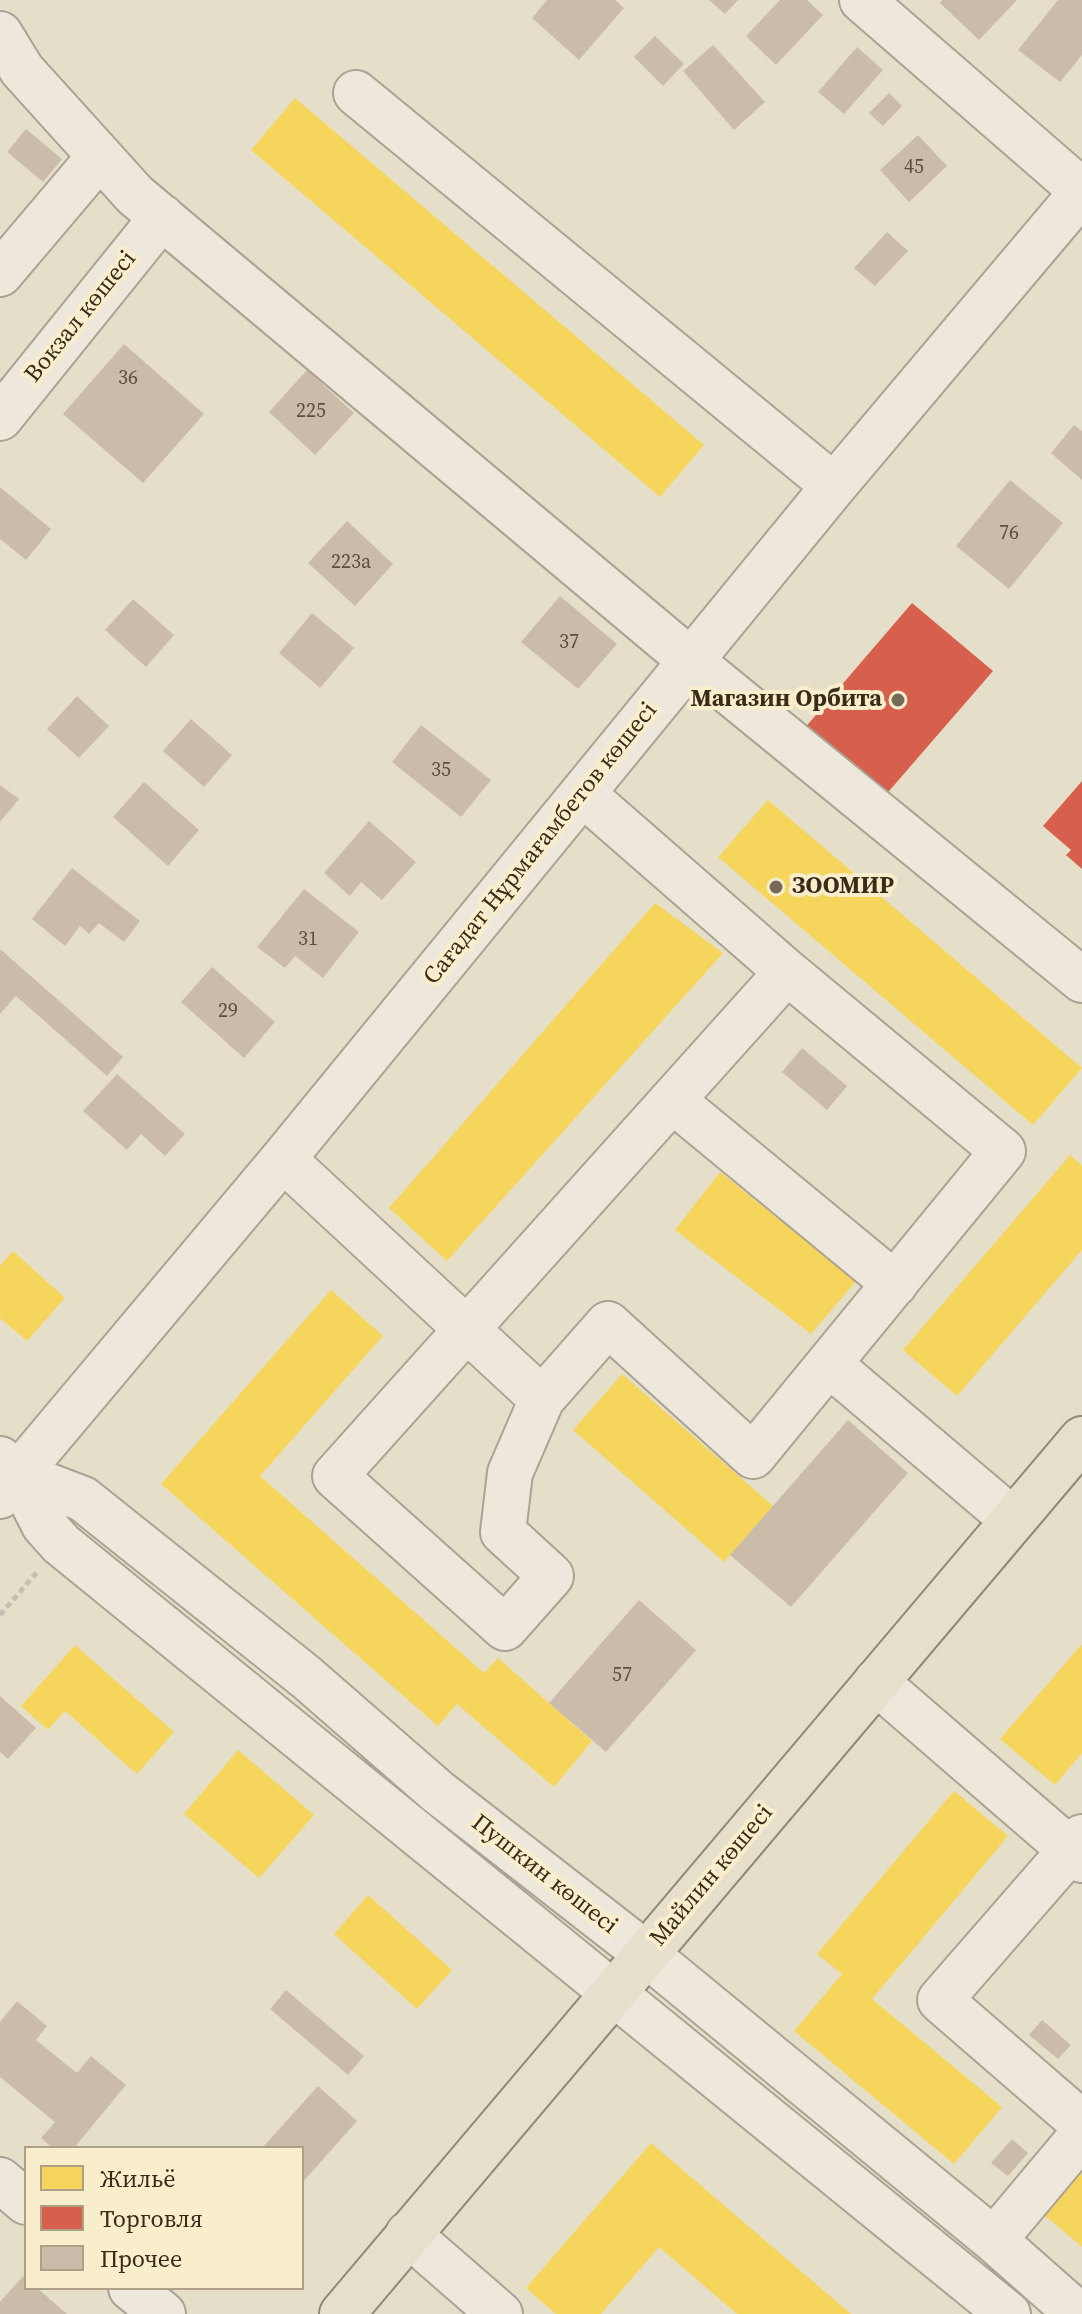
<!DOCTYPE html>
<meta charset="utf-8">
<style>
body{margin:0}
#map{position:relative;width:1082px;height:2314px;overflow:hidden;background:#e5dfc9;font-family:"Source Serif 4",serif}
canvas{display:block}
.legend{position:absolute;left:24px;top:2146px;width:280px;height:144px;box-sizing:border-box;background:#f9eecc;border:2px solid #aca085;margin:0;padding:10px 14px;list-style:none;font-size:24px;color:#392b1a}
.legend li{display:flex;align-items:center;gap:16px;height:40px}
.legend b{width:40px;border:2px solid #aca085}
</style>
<div id="map">
<canvas width="1082" height="2314"></canvas>
<ul class="legend">
<li><b style="height:22px;background:#f6d55c"></b>Жильё</li>
<li><b style="height:22px;background:#d6604d"></b>Торговля</li>
<li><b style="height:22px;background:#cabca9"></b>Прочее</li>
</ul>
</div>
<script>
const g = document.querySelector('canvas').getContext('2d');
g.lineJoin = 'round';
function paint(path, color) { g.fillStyle = color; g.fill(path, 'evenodd'); }
function trace(path, color, width, dash) { g.strokeStyle = color; g.lineWidth = width; g.lineCap = dash ? 'butt' : 'round'; g.setLineDash(dash || []); g.stroke(path); }
function write(font, color, halo, rows, align = 'center') {
  g.font = font + ' "Source Serif 4",serif'; g.lineWidth = 8; g.setLineDash([]); g.textBaseline = 'middle'; g.strokeStyle = halo; g.fillStyle = color; for (const [text, x, y, turn = 0] of rows) {
    g.save(); g.translate(x, y); g.rotate((+turn || 0) * Math.PI / 180); g.textAlign = isNaN(turn) ? turn : align; if (halo) g.strokeText(text, 0, 0); g.fillText(text, 0, 0); g.restore();
  }
}
paint(new Path2D(`
 M295,98L704,445L660,497L251,150Z
 M768,800L1082,1068L1033,1125L718,857Z
 M655,903L723,953L447,1261L389,1208Z
 M1070,1155L1082,1166V1250L957,1396L903,1350Z
 M720,1172L856,1281L811,1334L675,1230Z
 M13,1251L65,1298L27,1341L0,1318V1266Z
 M331,1290L383,1336L260,1476L484,1673L498,1658L592,1741L554,1787L457,1704L438,1726L161,1484Z
 M622,1374L773,1506L724,1562L573,1430Z
 M1082,1644V1753L1055,1785L1000,1739Z
 M75,1645L174,1732L137,1774L65,1711L48,1730L21,1706Z
 M238,1750L314,1815L259,1878L184,1814Z
 M954,1791L1008,1836L872,1999L1002,2107L954,2164L794,2031L842,1974L817,1954Z
 M368,1895L452,1970L417,2009L334,1934Z
 M651,2143L851,2314H737L659,2247L601,2314H556L526,2288Z
 M1082,2172V2247L1044,2215Z`), '#f6d55c');
paint(new Path2D(`
 M912,603L993,671L883,798L803,730Z
 M1082,781V869L1066,855L1071,850L1043,826Z`), '#d6604d');
paint(new Path2D(`
 M547,0H615L624,8L579,60L532,18Z
 M709,0H738L725,14Z
 M780,0H807L823,15L776,65L746,36Z
 M942,0H1017L979,40L940,3Z
 M1058,0H1082V55L1060,82L1018,50Z
 M655,36L684,64L663,86L634,57Z
 M713,45L765,102L734,130L683,71Z
 M857,47L883,70L844,114L818,92Z
 M889,93L902,106L883,126L869,113Z
 M26,129L62,159L43,182L7,152Z
 M918,135L947,166L909,202L880,170Z
 M887,232L908,251L875,286L854,268Z
 M124,344L204,414L143,483L63,414Z
 M307,370L354,413L315,455L269,412Z
 M1074,425L1082,431V480L1051,453Z
 M1010,480L1063,523L1009,589L956,546Z
 M0,487L51,529L26,560L0,539Z
 M347,521L393,564L355,606L308,563Z
 M560,596L617,644L578,689L521,642Z
 M133,599L174,635L146,667L105,630Z
 M312,613L354,648L320,688L279,653Z
 M77,696L109,726L79,758L47,729Z
 M191,719L232,755L204,787L163,751Z
 M421,725L491,780L461,817L392,762Z
 M144,782L199,830L168,866L113,817Z
 M0,785L19,799L0,822Z
 M369,821L416,862L382,900L361,882L350,896L324,873Z
 M72,868L140,921L124,942L99,923L89,934L80,926L65,946L32,919Z
 M304,889L359,932L323,978L295,956L285,968L257,947Z
 M0,949L123,1057L107,1076L16,996L0,1014Z
 M212,967L275,1022L244,1058L181,1002Z
 M802,1048L847,1086L827,1110L782,1072Z
 M117,1074L185,1134L165,1156L141,1134L127,1150L83,1111Z
 M848,1420L908,1473L791,1607L730,1555Z
 M639,1600L696,1650L606,1752L549,1703Z
 M0,1696L36,1728L8,1759L0,1752Z
 M286,1990L364,2056L348,2075L270,2009Z
 M17,2001L47,2026L36,2040L77,2073L91,2056L126,2085L74,2148H53L41,2138L55,2122L0,2077V2022Z
 M1042,2020L1071,2045L1058,2059L1029,2035Z
 M318,2086L357,2121L302,2183V2148H262Z
 M1012,2139L1028,2153L1008,2176L991,2163Z
 M23,2276L26,2279V2288H37L67,2314H0V2302Z`), '#cabca9');
const minor = new Path2D(`
 M862,0L1082,191
 M0,34L22,70L135,195L690,660L1082,980
 M356,93L834,486
 M0,274L100,156
 M0,418L162,217
 M672,1100L895,1284
 M283,1159L542,1399L510,1473L503,1532L551,1576L505,1628L335,1476L787,972
 M829,1364L1013,1520
 M542,1399L608,1324L753,1456L1003,1151L787,972L583,794
 M0,1459L18,1474L83,1499L306,1677L438,1792L646,1954L994,2240L1078,2314
 M18,1474L44,1525L61,1544L1008,2314
 M0,1496L283,1159L834,486L1082,192
 M876,1682L1082,1860
 M1082,1837L940,2000L1082,2123
 M0,2180L26,2202
 M408,2234L500,2314
 M994,2240L1082,2135
 M131,2288L163,2314`);
const major = new Path2D(`
 M342,2314L1082,1439`);
trace(minor, '#aaa293', 48);
trace(major, '#8f8879', 48);
trace(new Path2D(`
 M0,1615L37,1572`), '#c5bfb2', 5, [6, 4]);
trace(minor, '#ede8db', 44);
trace(major, '#e5dfcc', 44);
for (const [x, y, r, color] of [
 [898,700,8,"#756a57"],
 [776,887,8,"#756a57"]
]) { const dot = new Path2D(); dot.arc(x, y, r, 0, 2 * Math.PI); g.fillStyle = color; g.fill(dot); trace(dot, '#f9eecc', 3); }
write('20px', '#5d4f3e', null, [
 ["45",914,168],
 ["36",128,379],
 ["225",311,412],
 ["76",1009,534],
 ["223а",351,563],
 ["37",569,643],
 ["35",441,771],
 ["31",308,940],
 ["29",228,1012],
 ["57",622,1676]
]);
write('24px', '#392b1a', '#f9eecc', [
 ["Вокзал көшесі",81,317,-51],
 ["Сағадат Нұрмағамбетов көшесі",541,844,-51],
 ["Пушкин көшесі",544,1875,38],
 ["Майлин көшесі",712,1876,-50]
]);
write('bold 24px', '#392b1a', '#f9eecc', [
 ["Магазин Орбита",882,700],
 ["ЗООМИР",792,887,"left"]
], 'right');
</script>
